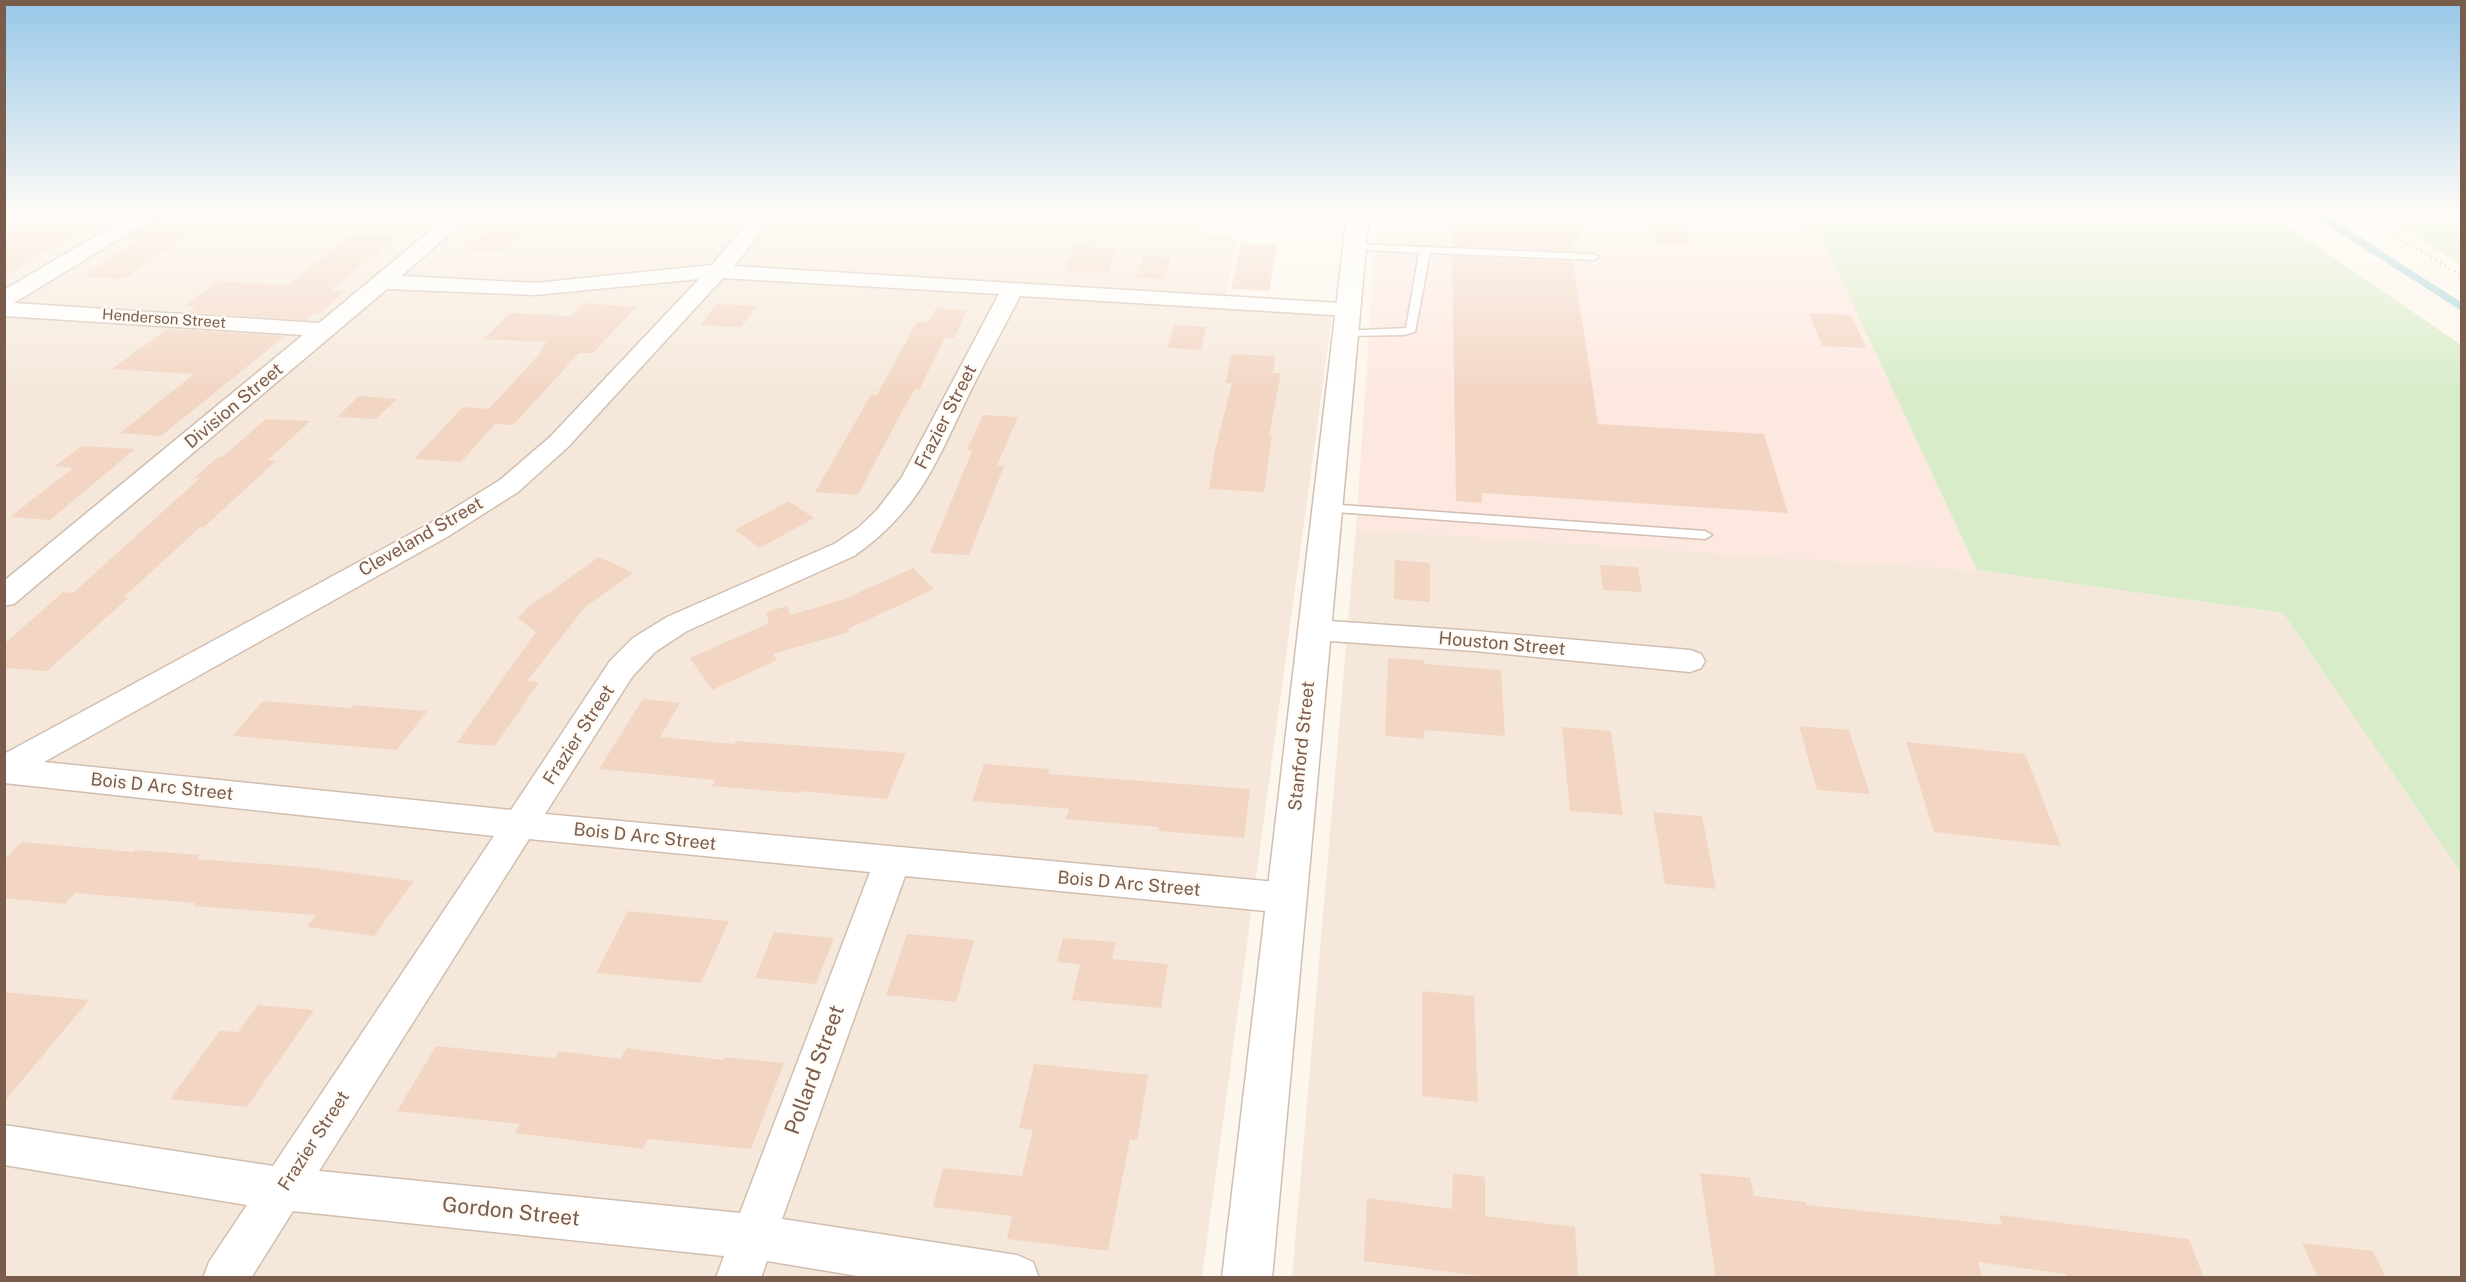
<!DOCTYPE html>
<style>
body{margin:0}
#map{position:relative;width:2466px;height:1282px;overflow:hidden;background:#fdf6ec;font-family:"Public Sans",sans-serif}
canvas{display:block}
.frame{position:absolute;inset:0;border:6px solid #7a5c4d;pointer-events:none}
</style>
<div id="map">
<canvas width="2466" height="1282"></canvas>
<div class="frame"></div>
</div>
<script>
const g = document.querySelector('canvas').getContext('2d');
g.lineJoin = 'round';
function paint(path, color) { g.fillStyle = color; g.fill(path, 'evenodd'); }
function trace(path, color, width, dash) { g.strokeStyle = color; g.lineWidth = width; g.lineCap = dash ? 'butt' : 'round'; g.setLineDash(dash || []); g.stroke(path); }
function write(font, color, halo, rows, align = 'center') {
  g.font = font + ' "Public Sans",sans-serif'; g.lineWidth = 4.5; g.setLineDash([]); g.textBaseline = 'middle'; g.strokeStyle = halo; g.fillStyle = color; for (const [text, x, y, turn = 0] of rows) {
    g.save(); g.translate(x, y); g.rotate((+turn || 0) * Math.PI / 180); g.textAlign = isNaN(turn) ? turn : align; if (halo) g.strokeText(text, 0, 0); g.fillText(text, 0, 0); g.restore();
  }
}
paint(new Path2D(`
 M5,214H1209L1203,234L1237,236L1224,309L1332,316L1202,1277L5,1278Z
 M1356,529L1977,570L2283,613L2461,873V1277L1292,1278Z`), '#f5e8da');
paint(new Path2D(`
 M1377,214H1599L1816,224L1977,570L1356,529Z`), '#fde8e0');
paint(new Path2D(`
 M1690,214H2270L2461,345V873L2283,613L1977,570L1816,225L1691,218Z
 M2381,214H2461V265Z`), '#d8ecc9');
trace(new Path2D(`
 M2317,214L2462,307`), '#a5d3da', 7);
paint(new Path2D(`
 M1451,214L1575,217L1579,242L1570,241L1571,251L1452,246Z
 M1650,214H1682L1692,245L1658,243Z
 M158,215L213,218L124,279L83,277L136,242L131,234Z
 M504,215L538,217L500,252L465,250Z
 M28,223L87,226L4,277V230L27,231Z
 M354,234L398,236L331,290L346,291L318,314H312L305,320L189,312L196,306H184L218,281L287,285Z
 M1241,243L1277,245L1269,291L1231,289Z
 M1074,246L1117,248L1108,273L1064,271Z
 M1143,256L1171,257L1164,279L1136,278Z
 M1452,256L1573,261L1598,424L1764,434L1788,513L1482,493V503L1456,501Z
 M584,303L636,307L593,353H579L513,425L495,424L461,462L414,459L463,407L489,409L543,350H540L547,342L484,339L510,313L572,316Z
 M717,304L757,306L741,327L700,325Z
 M936,308L967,310L954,338H945L919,390L915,389L901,413L858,495L815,492L871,395H877L917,322H928Z
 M1809,313L1851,315L1866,348L1822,346Z
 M1174,325L1206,327L1201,350L1168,348Z
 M167,329L285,336L161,436L120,433L194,374L112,369Z
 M1231,354L1275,356L1273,373H1281L1269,435L1272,436L1264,492L1209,489L1215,451L1232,383H1226Z
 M359,396L397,399L376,419L337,417Z
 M983,415L1018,417L997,465L1004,466L969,555L930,553L972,451L967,450Z
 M266,419L310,421L268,460L276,461L204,527H200L124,597H129L47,671L4,668V644L63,592L73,593L200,478H194L218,457H222Z
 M82,446L135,449L50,520L10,517L73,468L55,466Z
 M789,501L814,518L760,548L735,530Z
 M599,557L633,573L585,607L527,681L539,682L495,746L457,743L536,632L518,618L527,608Z
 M1395,560L1430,563V602L1394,599Z
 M1600,565L1638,567L1642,592L1603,590Z
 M913,568L934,589L848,629L849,632L773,654L777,660L712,690L690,658L769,623L766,612L787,606L790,615L842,600Z
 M1388,658L1424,660V664L1501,670L1505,736L1424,730V739L1385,736Z
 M643,699L680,703L660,737L734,744L736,741L906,753L887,799L798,791L797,793L712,786L715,780L599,769Z
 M263,701L351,708L354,705L427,711L397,750L232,736Z
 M1799,726L1849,730L1870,794L1817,790Z
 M1562,727L1611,731L1623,815L1570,811Z
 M1906,742L2025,754L2061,846L1934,832Z
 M984,764L1050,769L1048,774L1250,789L1244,838L1158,831L1159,827L1066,819L1069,809L972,801Z
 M1653,812L1702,816L1716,889L1665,884Z
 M22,842L133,852L135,850L200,855L196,859L306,867L414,881L374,936L307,927L316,915L193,906L195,903L75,893L65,904L4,898V860Z
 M628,911L729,921L701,983L596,973Z
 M774,932L834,938L816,984L755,978Z
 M907,934L974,940L956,1002L886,995Z
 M1063,938L1116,942L1112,959L1168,964L1161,1008L1072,1000L1080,964L1057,962Z
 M1422,991L1474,996L1478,1102L1422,1096Z
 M4,992L89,1000L4,1102Z
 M258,1005L314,1010L247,1107L170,1099L220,1031L238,1032Z
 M436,1046L555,1058L559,1051L621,1059L626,1048L723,1060L724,1057L784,1063L751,1149L648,1139L643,1149L515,1133L520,1124L397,1111Z
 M1034,1064L1148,1075L1137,1140L1130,1139L1108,1251L1007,1239L1012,1216L933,1207L943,1168L1022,1176L1033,1130L1019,1128Z
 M1453,1173L1485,1177V1216L1575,1227L1578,1278H1497L1364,1261L1367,1198L1452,1209Z
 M1700,1173L1750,1178L1754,1196L1806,1202V1205L2002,1225L1999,1215L2189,1239L2204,1278H2067L2066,1274L1978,1262L1982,1278H1716Z
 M2302,1243L2373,1251L2386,1278H2318Z`), '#f3d5c3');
const service = new Path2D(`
 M1355,244L1594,254L1599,257L1594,260L1430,253L1415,332L1404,335L1346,336L1342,335V331L1406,328L1419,253L1351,249L1350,247Z
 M1327,504L1705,531L1712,535L1705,539L1322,511L1320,508Z`);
const minor = new Path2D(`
 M12,214H156L153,218L14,303L319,323L436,226L323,220L316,218L313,214H473L401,276L536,283L712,265L755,214H776L734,266L1356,304L1359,309L1356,314L1348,316L1020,296C1004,327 987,358 971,390C937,460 921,509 854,556L687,631L655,652L632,677L545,814L1287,883L1300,887L1305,898L1300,909L1287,913L905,876L782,1219L1017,1255L1033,1262L1039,1278H870L767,1261L761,1278H716L724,1256L293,1211L251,1278H203L209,1262L247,1205L4,1165V1125L273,1166L494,836L4,783V754L427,525L500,480L550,437L699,279L536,295L387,289L14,604L4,606V581L303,335L4,316V290L114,225L22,220L15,218ZM723,278L999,294L902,477L877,510L858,528L834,544L667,617L633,638L610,661L511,810L44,762L447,537L518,492L568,447ZM529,839L870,872L740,1213L319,1171Z
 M1315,620L1475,631L1690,650L1701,654L1705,661L1701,668L1690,672L1475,651L1315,640L1304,637L1300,630L1304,623Z`);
const tertiary = new Path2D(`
 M1347,214H1369L1272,1278H1222Z`);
trace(service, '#d1beb0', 3);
trace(minor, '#d1beb0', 3);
trace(tertiary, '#d1beb0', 3);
trace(new Path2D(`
 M2360,214L2462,276`), '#d9b8a5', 3, [1.5, 4]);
paint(service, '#fff');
paint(minor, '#fff');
paint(tertiary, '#fff');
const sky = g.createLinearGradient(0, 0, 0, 394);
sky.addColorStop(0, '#97c7e8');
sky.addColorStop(0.54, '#fefbf6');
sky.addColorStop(1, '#fefbf600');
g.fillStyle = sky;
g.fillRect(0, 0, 2466, 394);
write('15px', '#7a5c4d', '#fffaf3', [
 ["Henderson Street",164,319,4]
]);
write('18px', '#7a5c4d', '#fffaf3', [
 ["Division Street",234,406,-40],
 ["Frazier Street",946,417,-63],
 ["Cleveland Street",421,537,-30],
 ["Houston Street",1502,644,5],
 ["Frazier Street",579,735,-57],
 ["Stanford Street",1302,746,-84],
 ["Bois D Arc Street",162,787,6],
 ["Bois D Arc Street",645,837,6],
 ["Bois D Arc Street",1129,884,5],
 ["Frazier Street",314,1141,-57]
]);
write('21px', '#7a5c4d', '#fffaf3', [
 ["Pollard Street",815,1070,-70],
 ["Gordon Street",511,1212,6]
]);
</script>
